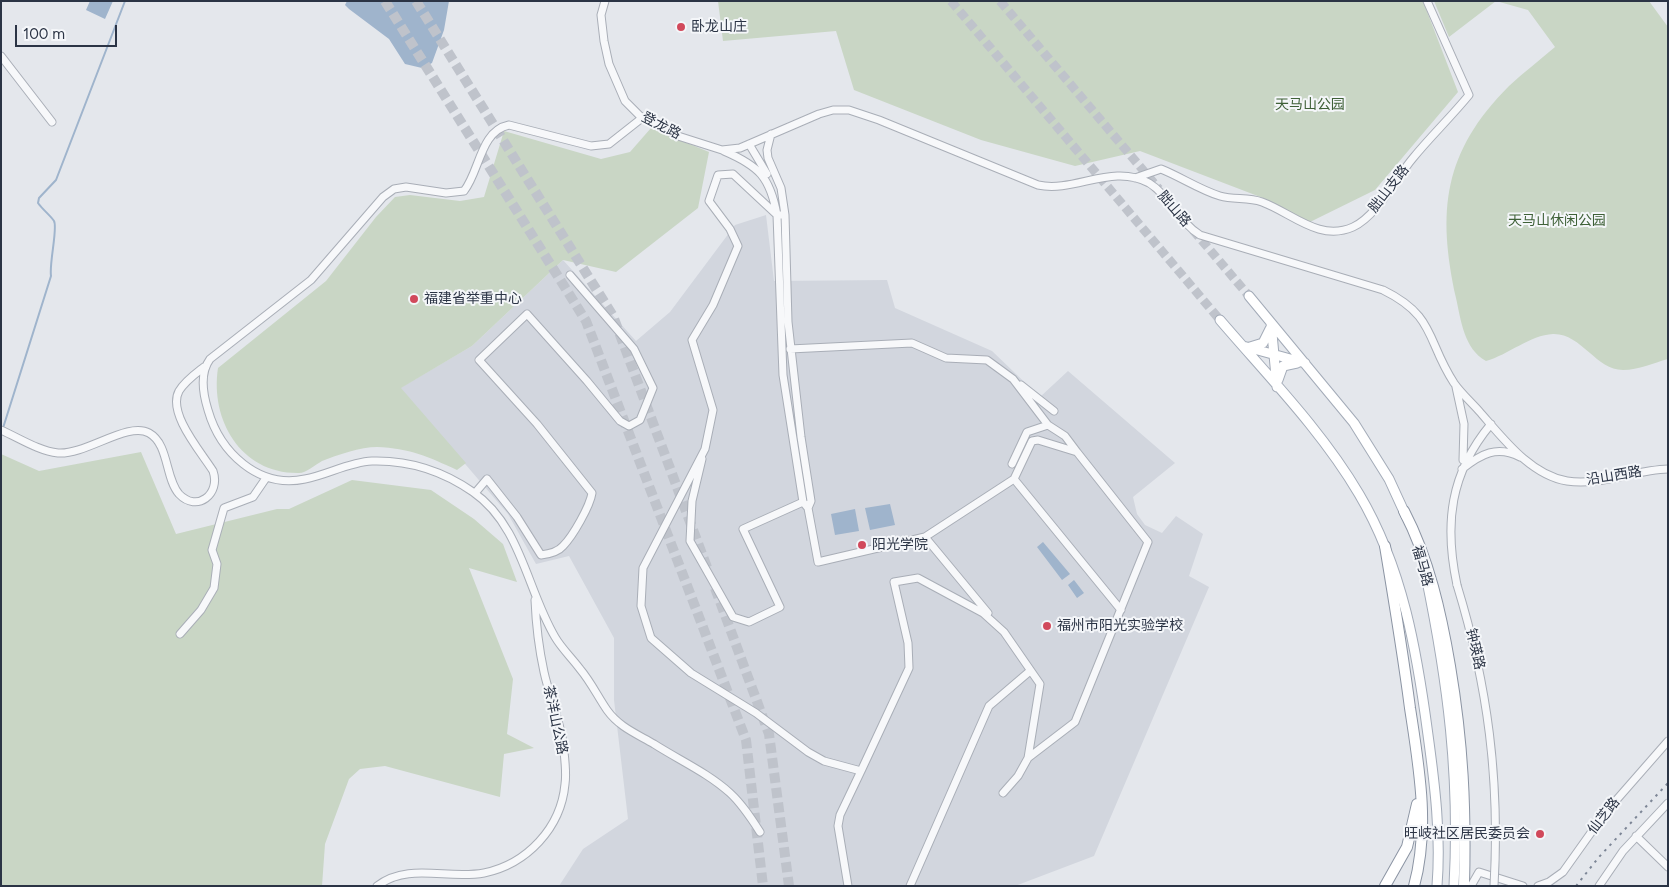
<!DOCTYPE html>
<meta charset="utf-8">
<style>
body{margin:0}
#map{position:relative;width:1669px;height:887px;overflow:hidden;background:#e4e7ec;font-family:Figtree,sans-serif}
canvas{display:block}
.frame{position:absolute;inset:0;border:2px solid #2b3445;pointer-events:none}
.scale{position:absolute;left:15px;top:25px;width:102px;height:22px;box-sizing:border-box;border:2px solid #2b3445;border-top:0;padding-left:6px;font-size:15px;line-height:18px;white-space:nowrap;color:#2b3445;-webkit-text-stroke:4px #f4f6f9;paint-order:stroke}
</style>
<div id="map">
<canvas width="1669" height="887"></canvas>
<div class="frame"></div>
<div class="scale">100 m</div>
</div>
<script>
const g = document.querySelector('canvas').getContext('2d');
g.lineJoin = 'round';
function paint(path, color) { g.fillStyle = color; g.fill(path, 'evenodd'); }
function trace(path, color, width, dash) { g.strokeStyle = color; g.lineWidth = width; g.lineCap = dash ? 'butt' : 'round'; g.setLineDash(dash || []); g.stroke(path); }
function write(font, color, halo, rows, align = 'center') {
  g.font = font + ' Figtree,"Noto Sans SC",sans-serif'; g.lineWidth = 4; g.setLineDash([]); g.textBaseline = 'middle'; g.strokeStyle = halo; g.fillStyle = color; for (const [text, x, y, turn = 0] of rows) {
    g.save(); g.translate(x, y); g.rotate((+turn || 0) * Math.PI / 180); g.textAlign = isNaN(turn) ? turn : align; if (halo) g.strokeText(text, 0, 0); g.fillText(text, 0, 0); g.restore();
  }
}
paint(new Path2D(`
 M766,215L774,281L887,280L895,308L992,351L1040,397L1068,371L1175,463L1133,497L1137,514L1145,525L1162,533L1176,516L1203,534L1189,576L1209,587L1094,856L1015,886H559L583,849L628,819L614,700V638L569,556L536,564L508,514L400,388L472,346L563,260L636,341L670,312L735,225Z`), '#d2d6de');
paint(new Path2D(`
 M718,1H1423L1458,92L1375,190L1310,222L1263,198L1140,151L1075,166L981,140L854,90L836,31L723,41Z
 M1434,1H1649L1668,27V359C1653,363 1639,370 1623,370C1596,370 1581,333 1553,334C1530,335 1508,355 1486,361C1464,349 1461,320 1456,298C1437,211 1443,152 1509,86C1524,72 1540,60 1555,47L1528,10L1496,1L1449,37Z
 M651,128L709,152L698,208L616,272L563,260L472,346L401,388L466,463L457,470C429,457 409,448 377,447C361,447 337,455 322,461C315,465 306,473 299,473C241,474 210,420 218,368L326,281L376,217L395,197L410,195L460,201L484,197L504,131L601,159L630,152Z
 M141,452L176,534L277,509H289L352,480L431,490L474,519L503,544L517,582L469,568L513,679L507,734L534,748L504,754L500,797L385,766L360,769L349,779L325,844L322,886H1V454L39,471Z`), '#c9d6c5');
paint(new Path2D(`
 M90,1H113L105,19L86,10Z
 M347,1H449L444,30L432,63L422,68L405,64L389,39L349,9L345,5Z
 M890,504L895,525L870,530L865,508Z
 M855,509L859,531L835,535L831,514Z
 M1043,542L1070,574L1062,580L1037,547Z
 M1074,580L1084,593L1077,598L1068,585Z`), '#9fb4cc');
trace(new Path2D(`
 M3,428L51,276C49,263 58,228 54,221C50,215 43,210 38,203L39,198L56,180L125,1`), '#9fb4cc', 2);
trace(new Path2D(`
 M951,1L1220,320
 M1000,1L1159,189
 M1193,230L1249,296`), '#bfc3cb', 9, [9, 4.5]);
trace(new Path2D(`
 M385,1L586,321L746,740L763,886
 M416,1L613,316L708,570
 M715,588L769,734L789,886`), '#bfc3cb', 10, [10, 5]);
const minor = new Path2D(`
 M605,1L601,15L604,41L609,64L625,101L642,118L678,136L722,150L740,148L819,114L833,110H849L879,120L1038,185C1075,193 1112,163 1149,183C1169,195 1179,222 1200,235L1383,290C1436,316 1426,340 1454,383C1461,393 1471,402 1479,411C1502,437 1530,475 1567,481C1601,486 1634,470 1668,469
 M1,56L52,122
 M642,118L609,144L591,146L509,125C480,131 480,171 464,191L446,193L406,187L394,189L383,197L311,280L210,359C199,374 203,394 208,410C220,452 258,489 305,479C327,475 349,462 372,461C409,460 443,471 473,492C521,525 527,590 555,637C562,649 572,658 580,669C591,682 598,697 607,710C619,727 637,734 654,744C679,760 708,773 730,793C742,804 751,818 760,832
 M749,144L767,174
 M724,151C759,166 770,177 777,215L783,375L803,502L808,508L811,501L801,437L788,322L785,215L781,188L768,158L767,150L771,134
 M1135,178L1161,169C1181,177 1200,190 1220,196C1234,200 1248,197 1262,202C1292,213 1319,242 1353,227C1377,216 1396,178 1413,158C1431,136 1451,117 1469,95L1427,1
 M785,215H777L733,174L718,175L709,201L730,229L738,246L713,305L692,340L713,410L705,449L643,568L641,606L651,638L691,673L756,713L808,752L824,761L861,771L909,668L908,643L894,582L918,578L983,613L1004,632L1040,684L1028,758L1018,776L1003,793
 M790,349L912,343L946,358L987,360L1013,379L1048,425
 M1021,385L1054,411
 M1456,387L1464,424L1463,460
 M1,430C19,438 39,451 58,453C86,455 128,421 149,433C169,444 165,478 179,494C197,513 221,494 213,471C201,452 167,413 179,391C185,381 195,374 204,367
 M702,459L692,501L690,541L733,617L749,622L780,607L743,529L803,502
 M1012,464L1027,432L1048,425L1065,436L1077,452
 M1462,469C1481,454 1497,445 1520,457
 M1014,479L1121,610
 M475,493L487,479L517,517L541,555C549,554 558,552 563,546C573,536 590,506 592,493L537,424L479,360L527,314L587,381L620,421L629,426L640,420L653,388L634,349L570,275
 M808,508L818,562L925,537L1014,479L1032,441L1038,440L1077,452L1148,542L1075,722L1028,758
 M925,537L988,613
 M1457,585C1444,524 1450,473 1491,424
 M180,634L201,610L214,588L217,564L212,550L224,508L253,497L266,478
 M1636,836L1668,867
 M377,886C409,862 447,880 484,873C527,864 561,828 565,784C567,771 564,754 563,742C559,718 549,695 544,672C539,649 536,624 535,600
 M848,886L838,826L840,815L861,771
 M910,886L989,706L1030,671
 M1471,886L1479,872L1523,886
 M1538,886L1549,882L1563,872L1605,813L1668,741
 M1599,886L1623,851L1668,803`);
const major = new Path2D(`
 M1249,296L1354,423L1389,479L1406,516
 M1220,320C1268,376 1322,431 1359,494C1403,568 1417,652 1428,735C1435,786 1441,835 1437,886
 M1271,323L1277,387
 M1243,346L1305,363
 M1250,347L1263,343L1270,329
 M1278,380L1283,366L1297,363
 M1426,576C1448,683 1460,776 1454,886`);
const highway = new Path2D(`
 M1404,511C1429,559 1441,613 1450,666C1463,743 1466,808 1464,886
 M1385,546C1394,600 1403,654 1410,708C1419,767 1430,828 1414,886
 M1385,886L1407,847L1417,804`);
trace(minor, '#a9aeb7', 9);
trace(major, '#a3abb8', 11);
trace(highway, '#8b94a3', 12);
trace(minor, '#f7f8fa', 7);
trace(major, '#fff', 9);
trace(highway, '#fff', 10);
trace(new Path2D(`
 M1576,886L1599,857L1668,783`), '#7d8696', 2, [2.5, 5]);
const minorBridge = new Path2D(`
 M1457,585C1488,686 1500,780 1494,886`);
trace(minorBridge, '#a9aeb7', 9, []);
trace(minorBridge, '#f7f8fa', 7);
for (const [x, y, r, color] of [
 [681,27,5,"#d1495b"],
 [414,299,5,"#d1495b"],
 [862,545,5,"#d1495b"],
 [1047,626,5,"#d1495b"],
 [1540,834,5,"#d1495b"]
]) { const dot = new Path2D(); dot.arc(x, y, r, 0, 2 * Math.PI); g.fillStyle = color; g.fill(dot); trace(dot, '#f4f6f9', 2); }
write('14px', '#2b3445', '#f4f6f9', [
 ["卧龙山庄",691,27],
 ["福建省举重中心",424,299],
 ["阳光学院",872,545],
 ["福州市阳光实验学校",1057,626],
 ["旺岐社区居民委员会",1530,834,"right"]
], 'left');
write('14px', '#3f6138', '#f4f6f9', [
 ["天马山公园",1310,105],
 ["天马山休闲公园",1557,221]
]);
write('14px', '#2b3445', '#f4f6f9', [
 ["登龙路",661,126,27],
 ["胐山支路",1389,189,-52],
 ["胐山路",1174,209,49],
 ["沿山西路",1614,476,-9],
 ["福马路",1422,566,74],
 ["钟瑛路",1475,649,77],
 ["茶洋山公路",555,720,78],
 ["仙芝路",1604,816,-52]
]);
</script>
